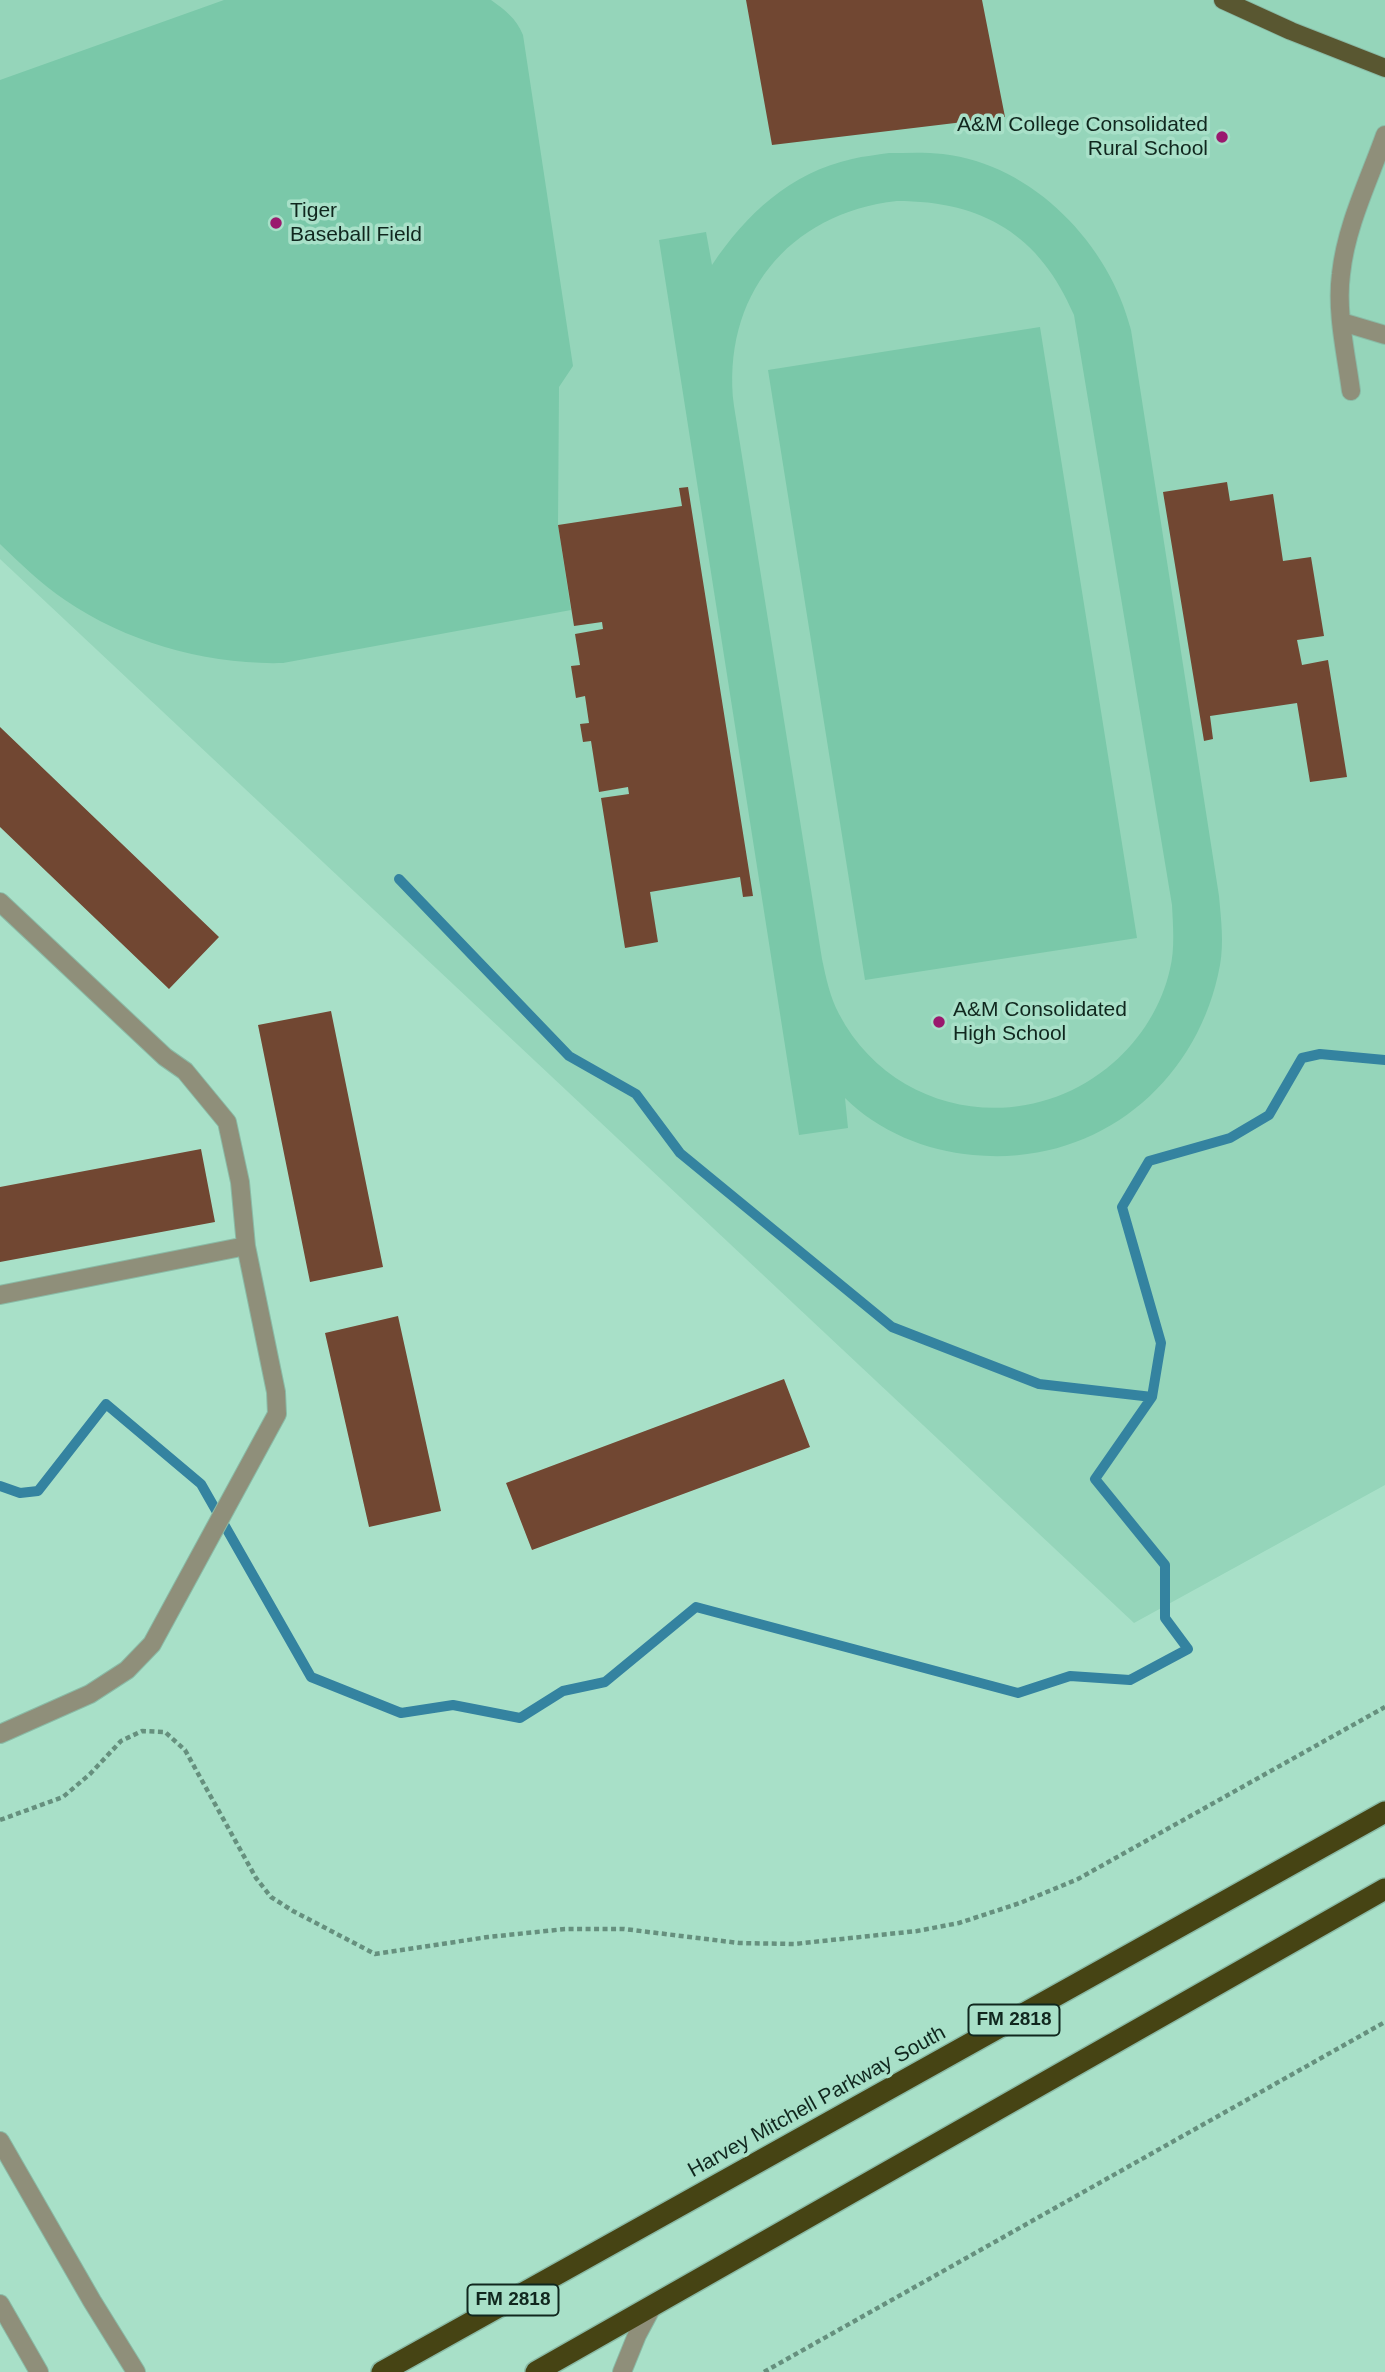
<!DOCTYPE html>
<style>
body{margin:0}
canvas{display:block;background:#a8e0c8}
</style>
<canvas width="1385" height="2372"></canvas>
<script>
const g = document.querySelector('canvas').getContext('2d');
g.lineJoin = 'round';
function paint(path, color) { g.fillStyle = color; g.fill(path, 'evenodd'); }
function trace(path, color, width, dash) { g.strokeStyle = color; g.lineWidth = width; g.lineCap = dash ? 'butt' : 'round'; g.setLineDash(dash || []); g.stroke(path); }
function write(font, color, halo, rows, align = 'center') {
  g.font = font + ' Arial,sans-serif'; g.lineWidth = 7; g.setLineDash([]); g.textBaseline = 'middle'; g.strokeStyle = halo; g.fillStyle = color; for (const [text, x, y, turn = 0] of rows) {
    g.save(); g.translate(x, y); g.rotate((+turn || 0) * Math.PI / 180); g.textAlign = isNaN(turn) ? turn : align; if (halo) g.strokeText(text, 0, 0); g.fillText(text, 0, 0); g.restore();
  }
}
paint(new Path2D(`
 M0,0H1385V1485L1134,1623L0,559Z`), '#95d5ba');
paint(new Path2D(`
 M224,0H491C505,10 516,18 523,35L573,366L559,387L558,525L571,610L283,663C208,665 128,643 65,600C41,584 21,564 0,544V80Z
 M889,153C907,153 925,152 943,154C1033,164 1110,245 1131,330L1219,896C1221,919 1224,942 1220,965C1198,1085 1095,1167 973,1155C926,1151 878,1131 845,1098L848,1128L799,1135L659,240L706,232L712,265C746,214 790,173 852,159C864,156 877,155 889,153ZM897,201C983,201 1040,235 1074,315L1172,905C1173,926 1175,949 1170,969C1162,1005 1141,1039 1113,1063C1027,1138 893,1117 839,1014C830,997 826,978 822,959L734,406C721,297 788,213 897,201Z
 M1040,327L1137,938L865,980L768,370Z`), '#7ac8a9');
trace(new Path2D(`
 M399,879L569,1056L636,1094L680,1153L892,1327L1039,1384L1152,1397
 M0,1486L20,1493L38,1491L106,1404L201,1484L311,1677L401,1713L453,1705L520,1718L563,1691L605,1682L696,1607L1018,1693L1070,1676L1130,1680L1188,1649L1165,1618V1565L1095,1479L1152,1397L1161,1343L1122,1207L1149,1161L1230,1138L1269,1115L1302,1058L1320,1054L1385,1060`), '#3483a0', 10);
paint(new Path2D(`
 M746,0H982L1005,117L772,145Z
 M1227,482L1230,501L1273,494L1283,561L1311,557L1324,636L1297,640L1302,665L1328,660L1347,777L1310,782L1297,703L1210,716L1213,739L1204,741L1163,492Z
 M688,487L753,896L743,897L740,877L650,892L658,942L625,948L601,798L629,794L628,787L599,792L591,741L583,742L580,724L589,723L585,696L576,698L571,666L580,665L575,634L603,629L602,622L574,626L558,525L682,506L679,488Z
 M0,727L219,937L169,989L0,827Z
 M331,1011L383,1267L310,1282L258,1025Z
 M201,1149L215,1222L0,1262V1187Z
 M398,1316L441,1511L369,1527L325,1333Z
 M784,1379L810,1447L532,1550L506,1483Z`), '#714732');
const minor = new Path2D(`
 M1342,322L1385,335
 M1351,391C1346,353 1336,312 1341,274C1346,226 1369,180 1385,135
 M0,902L165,1057L185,1071L227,1122L240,1182L246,1246L276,1392L277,1414L152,1644L127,1670L90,1694L0,1734
 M0,1295L246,1246
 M0,2141L92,2301L136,2372
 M0,2304L39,2372
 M622,2372L637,2335L652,2307`);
const major = new Path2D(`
 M1223,0L1291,31L1385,68`);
const highway = new Path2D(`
 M382,2372L1385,1812
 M536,2372L1385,1889`);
trace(minor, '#8abba6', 20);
trace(major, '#8abba6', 20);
trace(highway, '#8abba6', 24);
trace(new Path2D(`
 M0,1820L63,1797L90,1774L121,1741L142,1731L165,1732L185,1750L256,1878L271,1897L293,1911L375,1954L488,1937L565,1929H624L739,1943L794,1944L917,1931L959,1923L1020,1903L1078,1879L1385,1707
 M764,2372L1385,2022`), '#66907e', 4.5, [5, 3.5]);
trace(minor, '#8f8f7a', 18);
trace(major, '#595731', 18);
trace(highway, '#464414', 21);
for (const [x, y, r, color] of [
 [1222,137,7,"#9a196e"],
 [276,223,7,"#9a196e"],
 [939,1022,7,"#9a196e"]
]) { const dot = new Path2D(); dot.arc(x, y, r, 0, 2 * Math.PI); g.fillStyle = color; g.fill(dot); trace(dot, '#a8e0c8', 2.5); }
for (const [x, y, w] of [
 [1014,2020,91],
 [513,2300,91]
]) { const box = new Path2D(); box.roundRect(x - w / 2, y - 15.5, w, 31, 5); g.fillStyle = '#a8e0c8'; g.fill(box); trace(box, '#10271e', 2); }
write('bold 19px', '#10271e', null, [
 ["FM 2818",1014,2020],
 ["FM 2818",513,2300]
]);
write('21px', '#10271e', '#a8e0c8', [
 ["A&M College Consolidated",1208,125,"right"],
 ["Rural School",1208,149,"right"],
 ["Tiger",290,211],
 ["Baseball Field",290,235],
 ["A&M Consolidated",953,1010],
 ["High School",953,1034]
], 'left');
write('21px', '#10271e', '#a8e0c8', [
 ["Harvey Mitchell Parkway South",817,2102,-29]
]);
</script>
